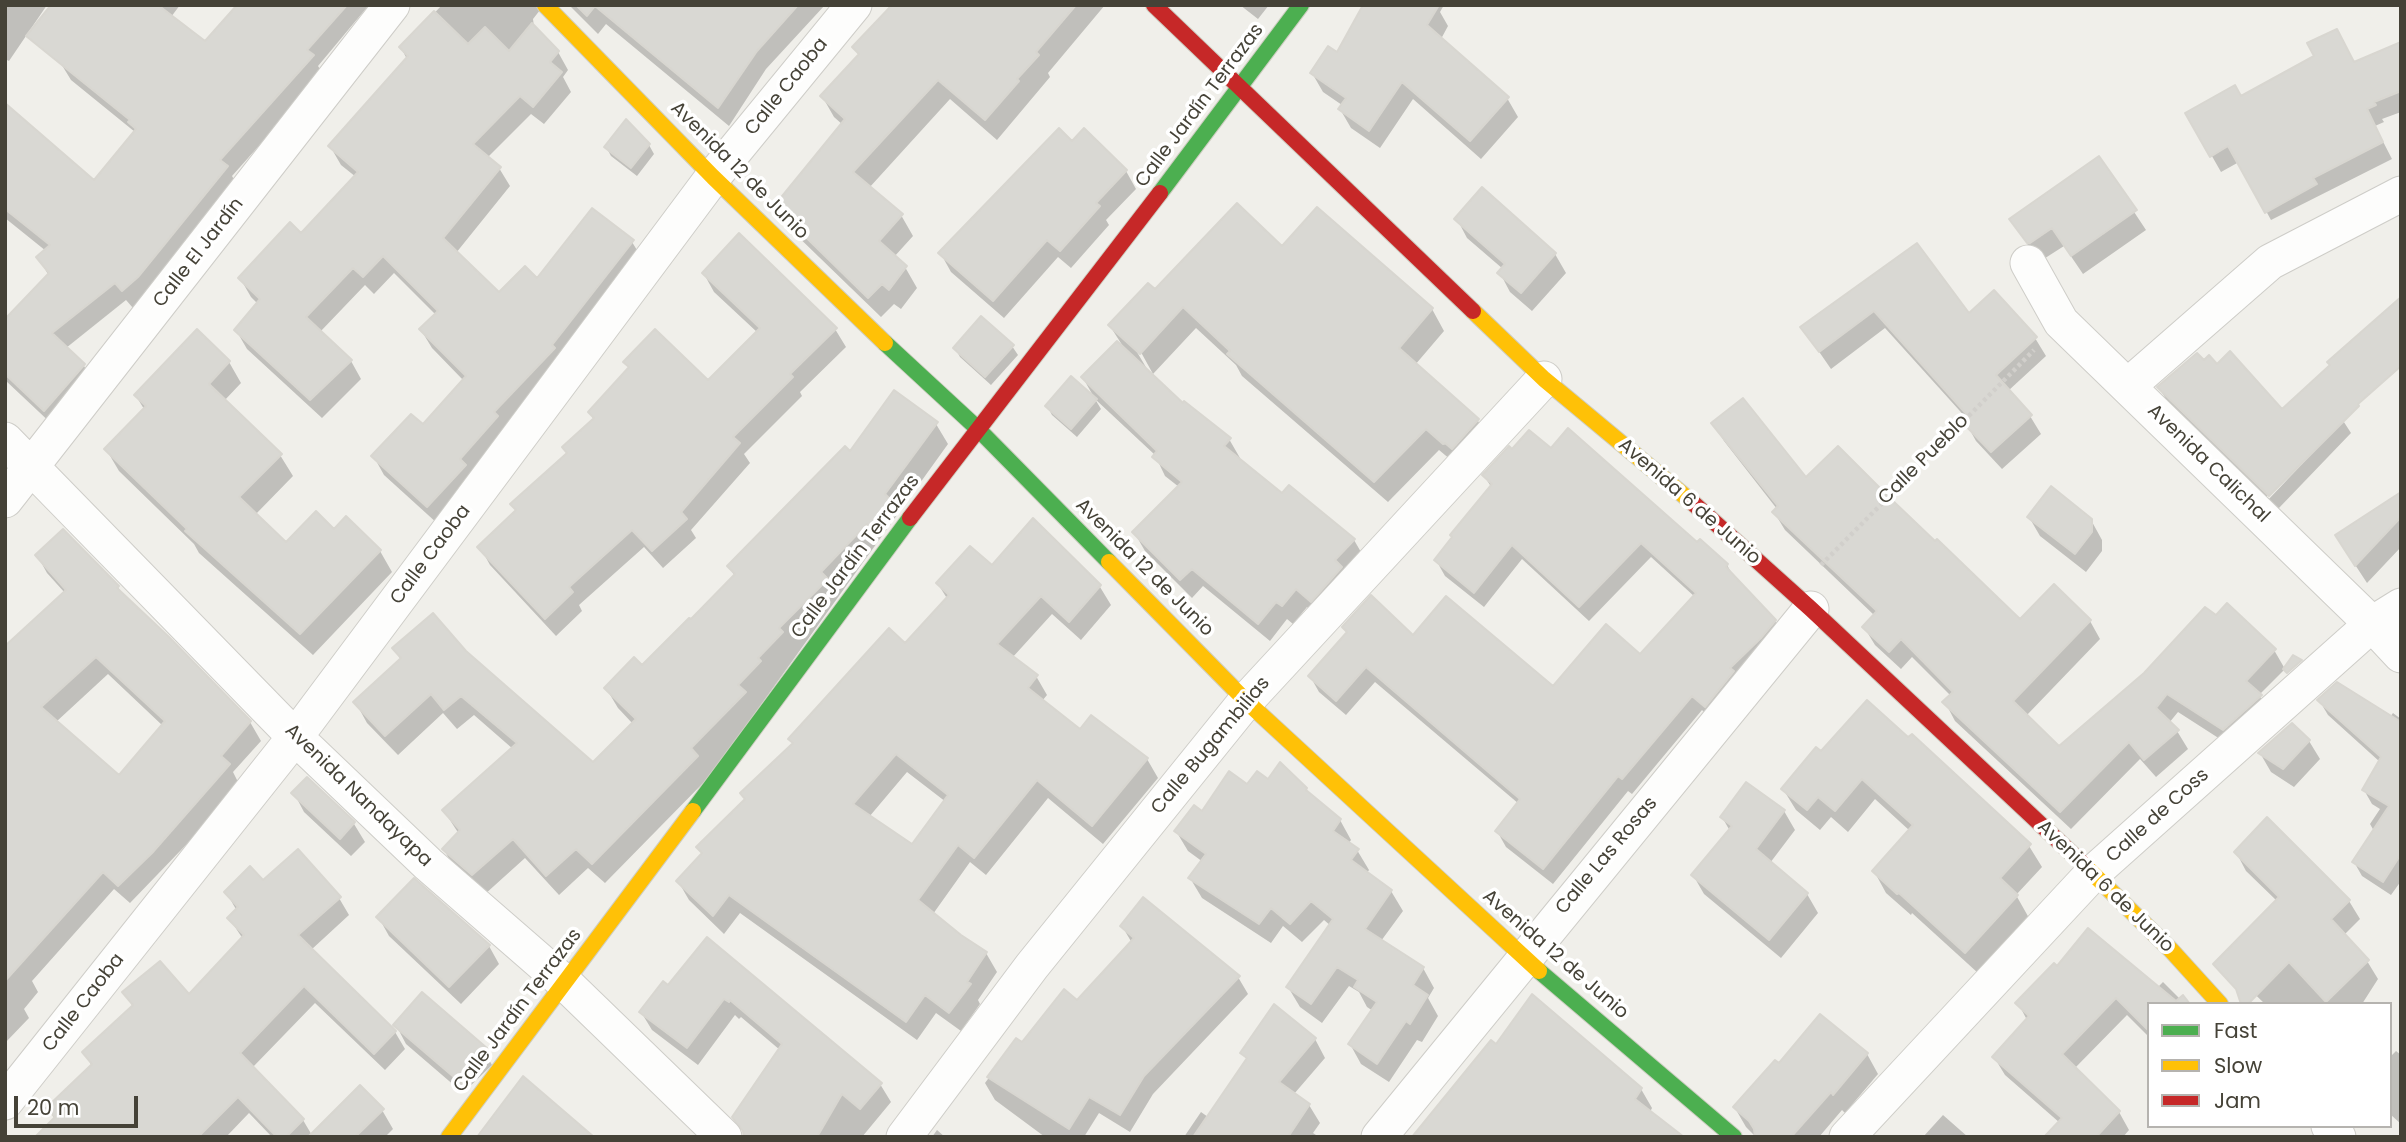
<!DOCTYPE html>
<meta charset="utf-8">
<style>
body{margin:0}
#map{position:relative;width:2406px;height:1142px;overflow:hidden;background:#f0efea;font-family:Poppins,sans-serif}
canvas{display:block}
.frame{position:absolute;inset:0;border:7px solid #454237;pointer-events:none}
.legend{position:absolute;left:2147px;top:1002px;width:245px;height:126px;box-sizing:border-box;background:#fff;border:2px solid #b5b3af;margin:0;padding:9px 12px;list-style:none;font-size:21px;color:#454237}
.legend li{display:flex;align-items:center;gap:14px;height:35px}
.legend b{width:35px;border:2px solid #b5b3af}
.scale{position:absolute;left:14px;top:1096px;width:124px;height:32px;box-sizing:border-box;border:4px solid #454237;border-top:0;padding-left:9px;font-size:21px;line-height:24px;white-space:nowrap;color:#454237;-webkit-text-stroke:5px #fff;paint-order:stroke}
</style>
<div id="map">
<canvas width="2406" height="1142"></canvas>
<div class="frame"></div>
<ul class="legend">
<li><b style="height:9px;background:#4caf50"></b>Fast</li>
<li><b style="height:9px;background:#ffc107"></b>Slow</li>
<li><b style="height:9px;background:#c62828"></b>Jam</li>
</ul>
<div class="scale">20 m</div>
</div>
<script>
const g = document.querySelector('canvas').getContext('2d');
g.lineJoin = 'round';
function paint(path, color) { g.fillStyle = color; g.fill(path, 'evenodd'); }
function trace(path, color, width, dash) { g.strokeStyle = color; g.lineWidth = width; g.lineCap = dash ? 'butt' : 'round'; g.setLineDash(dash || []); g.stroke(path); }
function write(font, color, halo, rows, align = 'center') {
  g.font = font + ' Poppins,sans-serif'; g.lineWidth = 7; g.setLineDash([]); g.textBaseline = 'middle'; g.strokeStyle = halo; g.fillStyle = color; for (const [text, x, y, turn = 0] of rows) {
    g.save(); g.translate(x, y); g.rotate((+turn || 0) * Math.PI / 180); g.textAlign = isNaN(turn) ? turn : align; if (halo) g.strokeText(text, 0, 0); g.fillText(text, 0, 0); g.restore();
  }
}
paint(new Path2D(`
 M5,5H47L9,61L5,59Z
 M105,5H180L171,17L206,44L240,5H369L318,66L323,74L232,176L237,185L148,295L133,308L126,300L66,348L84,366L94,383L55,427L5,380V321L49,276L38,257L46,251L5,218V139L95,182L135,132L71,80L60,62Z
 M442,5H544L533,19L534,27L558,52L568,70L563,77L571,92L544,124L531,114L487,158L499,168L510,186L456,253L499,295L632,242L643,260L438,524L384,475L374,457L423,427L464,381L432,348L421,330L436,315L394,273L374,294L365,285L320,332L351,361L361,379L322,418L247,349L236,330L258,304L251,297L240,278L301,235L356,177L341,165L330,146L407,59L401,48Z
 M569,5H825L766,69L729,126L606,24L598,34Z
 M891,5H1105L1048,73L1050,77L997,140L950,99L869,188L901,215L913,236L894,257L905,267L917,288L901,309L894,304L881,317L788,227L776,206L843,125L834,117L822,96L859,56L854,47Z
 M1240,5H1269L1258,19Z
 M1365,5H1444L1440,12L1448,26L1441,39L1507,98L1518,117L1481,159L1413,99L1380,148L1351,128L1340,109L1342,105L1323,92L1312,73L1337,55Z
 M2401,56V112L2382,119L2384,122L2375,126L2392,159L2271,220L2239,162L2221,172L2188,114L2354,63Z
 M1072,143L1126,171L1136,189L1106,220L1109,225L1071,268L1058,257L1004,318L951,272L941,254Z
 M649,145L654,154L637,176L611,156L606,147Z
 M2099,159L2146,230L2083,274L2064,246L2039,262L2011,219Z
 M1457,219L1555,254L1566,273L1532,311L1510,292L1500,273L1503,269L1467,238Z
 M1917,246L1969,316L2035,338L2046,356L2008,391L2030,416L2041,434L2002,469L1976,441L1966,423L1968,420L1885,328L1831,369L1802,327Z
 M1282,249L1432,309L1444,331L1415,365L1478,421L1490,442L1457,465L1439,450L1388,502L1242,376L1236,365L1196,328L1153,374L1137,345L1134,347L1150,374H1153L1151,376L1183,405L1229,439L1240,458L1238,460L1282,495L1354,540L1365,559L1322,619L1307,607L1293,624L1287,619L1270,641L1203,586L1192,598L1145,551L1134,532L1179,487L1165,476L1155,455L1095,399L1083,378L1124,348L1110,326L1155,291Z
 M704,274L835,329L846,347L800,392L802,396L744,454L750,463L691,530L696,538L663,568L644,547L579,605L582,611L556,636L490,565L480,547L517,512L513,504L568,454L594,420L590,413L629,369L625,362L708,382L758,333L714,292Z
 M1012,346L1018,355L991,385L960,357L955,348Z
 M229,362L241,383L224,401L280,455L293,476L255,515L286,545L334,531L380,551L392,572L313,655L199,553L194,544L119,471L106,449L144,409L136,396Z
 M2159,388L2298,429L2342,419L2351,433L2278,509L2268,500L2322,443H2318L2266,497L2168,402Z
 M1095,399L1101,409L1077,437L1052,415L1047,406Z
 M1713,423L1806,480L2020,622L2090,621L2100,639L2026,716L2059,748L2145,674L2274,650L2285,669L2259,695L2271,715L2234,748L2178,712L2169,723L2177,731L2188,749L2156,777L2140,759L2071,829L1955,721L1945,702L1951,696L1912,657L1901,669L1875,645L1864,627L1875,616L1785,530L1774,512L1777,509L1724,441Z
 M936,424L948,444L709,777L605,883L588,868L559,895L525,858L484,895L456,870L444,850L459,834L444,811L513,749L474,715L457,729L443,713L398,755L367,723L356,703L401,660L394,649L464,652L593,765L633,724L618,708L606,688L642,668L691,622L735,577L729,566L850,454Z
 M1552,450L1727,565L1735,579L1775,621L1784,636L1714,722L1702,710L1632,794L1628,791L1553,884L1506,847L1497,831L1519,804L1375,682L1346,715L1319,692L1310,676L1347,634L1344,628L1413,638L1553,689L1640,657L1695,597L1651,557L1589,621L1522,559L1484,607L1445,576L1436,560L1492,488L1484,476L1513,452Z
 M2401,494V547L2367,583L2348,554Z
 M2029,517L2091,520L2102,540V551L2086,572L2040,536Z
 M1033,521L1100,587L1111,605L1081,640L1052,614L1012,658L1036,676L1047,695L1042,701L1080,732L1091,718L1147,759L1158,778L1103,844L1048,798L986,875L970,862L933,914L960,936L986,953L997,972L978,1000L980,1004L961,1031L936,1013L917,1040L740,913L724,934L689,900L678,881L703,855L699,847L746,801L742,794L794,744L791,739L905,646L948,600L938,584L992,567ZM907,772L946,802L913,847L869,817Z
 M37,555L118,587L124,597L168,638L250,722L261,741L233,772L239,784L209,821L130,903L114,889L32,981L38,992L24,1009L29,1018L5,1043V647L65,593L47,573ZM108,674L163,726L120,777L56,722Z
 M2319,700L2390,717L2393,713L2401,719V881L2391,895L2362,876L2354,862L2374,831L2370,824L2380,809L2372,804L2364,790L2380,762L2328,715Z
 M2309,741L2320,759L2294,787L2271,772L2260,753Z
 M1816,749L2029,846L2042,867L2016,895L2029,918L1978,973L1912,913L1911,915L1886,893L1874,871L1910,831L1875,799L1848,832L1831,817L1820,830L1796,810L1783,789Z
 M307,779L354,824L365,842L351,856L304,812L294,793Z
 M1268,781L1306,789L1310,795L1340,820L1351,840L1348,844L1357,850L1369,870L1367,873L1391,891L1403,911L1381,941L1423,968L1434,988L1428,998L1438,1016L1422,1042L1417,1040L1389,1082L1361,1064L1350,1044L1373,1011L1367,1007L1359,992L1349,986L1322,1023L1300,1007L1288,987L1331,926L1324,920L1302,942L1283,926L1271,943L1202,898L1190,878L1203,862L1188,851L1176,831L1248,786Z
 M1784,811L1795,830L1770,863L1807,894L1818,913L1781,958L1704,894L1693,875L1730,831L1722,817Z
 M2236,852L2349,901L2360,919L2344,935L2367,961L2378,979L2362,1004H2265L2234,974L2277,901L2246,871Z
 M263,882L339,898L349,915L311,950L395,1032L405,1049L385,1070L315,1003L252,1068L303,1120L313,1137H272L249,1113L226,1137H37L55,1120L48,1108L92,1066L84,1053L133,1007L125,993L189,997L243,939L229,918L237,911L226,892Z
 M379,918L489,946L499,964L461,1004L389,936Z
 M1122,926L1238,977L1248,994L1153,1094L1130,1132L1099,1113L1084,1137H1045L995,1100L985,1083L1017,1040L1022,1044L1077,1002L1132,943Z
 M707,939L880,1084L891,1102L862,1137H746L734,1117L780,1050L741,1017L739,1019L735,1015L698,1065L652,1030L641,1012L668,988Z
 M2163,982L2185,1004H2149V1037L2127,1015L2074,1069L2119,1112L2129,1130L2123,1137H2063L2060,1123L2005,1075L1994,1057L2027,1020L2018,1003L2157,988Z
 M396,1025L481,1046L492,1065L463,1093L406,1044Z
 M1315,1039L1325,1058L1294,1094L1309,1105L1320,1123L1313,1133L1319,1137H1184L1201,1112L1208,1117L1247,1060L1242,1053Z
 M2396,1051L2401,1055V1124L2390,1114V1057Z
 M1867,1054L1878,1074L1845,1113L1842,1110L1819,1137H1756L1746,1127L1735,1108L1779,1066Z
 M1641,1089L1652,1108L1650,1112L1414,1137Z
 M382,1110L393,1129L385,1137H324Z
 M1943,1115L1968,1137H1923Z
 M937,1130L945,1137H932Z`), '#0003');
const building = new Path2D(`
 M51,5H158L205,41L237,5H347L307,50L314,55L220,160L228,166L138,277L122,291L115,283L52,333L85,364L44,411L5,374V319L49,273L36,257L50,245L5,209V103L94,180L136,129L128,122L130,120L26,36Z
 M576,5H798L757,51L718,108L595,6L587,16Z
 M892,5H1076L1036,52L1039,55L1017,79L1019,81L985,120L938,80L853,172L903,214L879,241L907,266L889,290L882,284L868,298L774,206L845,119L820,96L859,54L852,47Z
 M1363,5H1439L1427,25L1509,97L1470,141L1402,82L1369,131L1338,109L1346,98L1310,73L1328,46L1337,52Z
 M434,11L468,44L485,27L509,51L532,23L559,51L550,62L562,72L533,107L520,96L473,144L501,167L443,238L499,292L525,266L537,278L592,208L634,240L552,345L555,348L494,412L498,416L460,459L466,465L427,507L371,456L411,414L423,424L466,376L419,329L438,311L383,256L363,277L353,268L306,317L352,360L310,400L234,330L260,299L238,278L290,222L301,233L358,172L328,146L408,56L399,47Z
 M2337,29L2354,62L2401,42V91L2374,102L2376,105L2367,109L2383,142L2313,178L2317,184L2265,213L2228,146L2210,157L2185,113L2235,85L2241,96L2314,56L2307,43Z
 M626,119L650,144L631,168L604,147Z
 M1059,128L1072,141L1084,128L1127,170L1096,203L1100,206L1060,251L1047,240L993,301L938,253Z
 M2099,156L2137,210L2071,256L2052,228L2030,243H2027L2009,219Z
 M1482,187L1556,253L1521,293L1497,273L1505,264L1454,219Z
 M1237,203L1282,246L1317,207L1433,308L1399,348L1479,419L1452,449L1445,443L1443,444L1426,429L1374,482L1227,354L1230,351L1183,307L1140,354L1108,325L1148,283L1155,289Z
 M739,233L837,328L790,374L793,377L733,437L740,443L681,512L687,519L652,551L632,530L569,587L573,592L545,619L477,547L516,510L510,504L567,453L562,447L594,418L588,412L629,367L623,362L655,329L708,380L760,328L702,273Z
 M1917,243L1969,313L1994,290L2037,337L1996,375L2032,415L1991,452L1963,423L1969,417L1874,311L1819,352L1800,327Z
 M2401,297V366L2358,404L2359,406L2269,496L2157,387L2197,353L2204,360L2209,355L2217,364L2230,351L2282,409L2330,365L2327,362Z
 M981,316L1014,345L985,377L953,348Z
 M197,329L230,361L209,384L282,454L239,497L286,542L316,511L334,529L346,516L381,550L300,634L185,531L187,529L104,449L146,406L134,395Z
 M1117,341L1183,403L1184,401L1231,438L1224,446L1282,493L1289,485L1355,539L1335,560L1342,567L1311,602L1296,589L1282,606L1276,602L1258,624L1192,569L1180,580L1132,532L1182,482L1152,457L1157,451L1081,377Z
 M1071,376L1097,399L1071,429L1045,406Z
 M894,390L938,422L885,494L893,502L869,526L867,524L821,572L828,579L779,628L783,632L758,658L761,661L738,685L746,692L691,748L698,756L592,864L576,849L546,876L513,839L472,875L442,849L460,830L442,810L517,743L461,696L444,710L431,694L385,736L353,702L401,658L392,648L433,613L466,651L593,762L636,719L604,688L634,657L642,665L689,618L691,619L735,574L727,566L845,446L850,451Z
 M1743,398L1806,477L1838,446L1891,499L1935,541L1937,539L2020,619L2054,584L2091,620L2013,701L2059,746L2144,673L2205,607L2216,615L2227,603L2276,649L2246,681L2262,695L2223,730L2167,694L2156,708L2179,730L2144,760L2129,742L2060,812L1942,702L1953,692L1901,639L1889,652L1862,627L1877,611L1772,512L1778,506L1711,423Z
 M1568,428L1697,542L1700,539L1728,564L1726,567L1776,620L1761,638L1730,668L1734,671L1705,707L1692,696L1622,779L1618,776L1543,869L1495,831L1520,799L1366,667L1336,701L1308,676L1347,632L1342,627L1371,595L1413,635L1446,596L1553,686L1606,624L1640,654L1696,593L1641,543L1579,607L1512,545L1474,593L1434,560L1452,537L1450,535L1492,484L1482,475L1509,446L1512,449L1529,430L1551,448Z
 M2051,486L2092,519V532L2075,554L2027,517Z
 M2401,492V517L2355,566L2335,535Z
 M1033,518L1101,585L1069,622L1041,596L997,644L1038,675L1028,688L1080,729L1091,715L1148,758L1092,826L1037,780L974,858L958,845L918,900L961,935L987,952L967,982L971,984L949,1013L925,995L906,1022L729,895L713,916L676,881L702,853L696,847L745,799L740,793L793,743L788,739L889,628L905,643L949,595L936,583L970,546L992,565ZM896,754L948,795L912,844L853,804Z
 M63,529L119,586L117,588L169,637L251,721L221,756L230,764L152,853L118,886L103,872L5,981V646L66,590L35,555ZM96,657L165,721L119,775L41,707Z
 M2293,655L2302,660L2287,673L2283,669Z
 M2337,682L2401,722V854L2383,882L2352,862L2389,806L2362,790L2381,757L2317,700Z
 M1867,700L1908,737L1912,734L2031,844L2000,878L2018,895L1965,953L1899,893L1897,894L1872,871L1913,825L1862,779L1835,811L1818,797L1807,810L1781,789L1816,747L1821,751Z
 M2292,723L2310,740L2283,769L2258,753Z
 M1280,762L1307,788L1306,790L1341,819L1333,831L1359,849L1351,860L1392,890L1365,929L1424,967L1413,985L1428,995L1410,1024L1406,1021L1377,1064L1348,1044L1377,1002L1354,987L1358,980L1337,967L1311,1004L1286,987L1333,919L1311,901L1290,924L1271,908L1259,924L1188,878L1206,854L1174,831L1194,805L1202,811L1229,771L1247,784L1257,771L1268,779Z
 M307,777L355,822L340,839L291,793Z
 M1746,782L1785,810L1756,849L1808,893L1769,940L1691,875L1732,826L1720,817Z
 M2267,817L2350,900L2331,919L2369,960L2326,1002L2289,962L2248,1004H2241L2236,989L2213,964L2279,897L2234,852Z
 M298,849L341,897L298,935L396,1031L374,1054L304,986L240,1053L304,1119L286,1137H277L238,1097L198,1137H35L55,1117L46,1108L92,1064L82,1052L133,1005L122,992L160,961L189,994L244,935L227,918L238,907L224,892L250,866L263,880Z
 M414,878L490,945L449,987L376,917Z
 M1143,897L1240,976L1144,1076L1120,1115L1089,1097L1069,1129L987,1077L1016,1038L1022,1042L1064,989L1077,1000L1134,938L1120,926Z
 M2088,928L2176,1001L2183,995L2190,1004H2149V1031L2116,998L2062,1054L2120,1111L2096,1137H2044L2062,1118L1992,1057L2029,1016L2015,1003L2054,963L2057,966Z
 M707,937L882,1083L860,1109L842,1094L817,1137H744L743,1131L732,1117L782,1044L730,1000L729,1002L724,999L687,1048L639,1012L663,981L668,985Z
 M422,992L488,1049L462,1084L393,1025Z
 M1532,994L1642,1088L1635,1099L1684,1137H1412L1491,1040L1496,1044Z
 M1274,1004L1316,1038L1279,1082L1310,1104L1288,1137H1193L1247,1058L1240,1053Z
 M1820,1014L1868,1053L1833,1095L1831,1092L1791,1137H1755L1754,1129L1749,1121L1733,1107L1775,1060L1779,1063Z
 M523,1076L594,1137H477Z
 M360,1085L384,1109L355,1137H308Z`);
paint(building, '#d9d8d3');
trace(building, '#d8d6d0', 2);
const street = new Path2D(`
 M2028,263L2061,322L2372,624L2401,655
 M2128,386L2270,262L2401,194
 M5,440L295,737L428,864L566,984L724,1137
 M5,500L392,5
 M5,1102L295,737L713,177L854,5
 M2329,1126L2338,1137
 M904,1137L1032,966L1246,701L1544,379
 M1379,1137L1811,609
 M1847,1137L2093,873L2372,624L2401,606`);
const fast = new Path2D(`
 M1160,193L1301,5
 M885,343L977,428L1109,562
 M693,811L910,518
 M1539,971L1734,1137`);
const slow = new Path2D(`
 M545,5L713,177L885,343
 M1473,311L1544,379L1693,503
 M1109,562L1246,701L1539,971
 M2084,865L2171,950L2220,1004
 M449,1137L693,811`);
const jam = new Path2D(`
 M1154,5L1473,311
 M1693,503L1811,609L2084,865
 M910,518L1160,193`);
trace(street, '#cecdc8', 37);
trace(fast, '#cecec2', 18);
trace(slow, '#cecec2', 18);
trace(jam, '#cecec2', 18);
trace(new Path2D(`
 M1821,565L2034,350`), '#d1cfcb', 4.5, [3.5, 3.5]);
trace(street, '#fdfdfc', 35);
trace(fast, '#4caf50', 16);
trace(slow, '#ffc107', 16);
trace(jam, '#c62828', 16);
write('19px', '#454237', '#fff', [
 ["Calle Caoba",787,87,-51],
 ["Calle Jardín Terrazas",1200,106,-53],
 ["Avenida 12 de Junio",739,171,45],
 ["Calle El Jardín",199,253,-52],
 ["Calle Pueblo",1924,460,-45],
 ["Avenida Calichal",2208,464,44],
 ["Avenida 6 de Junio",1689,502,41],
 ["Calle Caoba",431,555,-53],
 ["Calle Jardín Terrazas",856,557,-53],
 ["Avenida 12 de Junio",1144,568,45],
 ["Calle Bugambilias",1211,746,-50],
 ["Avenida Nandayapa",358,796,44],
 ["Calle de Coss",2158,816,-42],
 ["Calle Las Rosas",1607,856,-50],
 ["Avenida 6 de Junio",2105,887,44],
 ["Avenida 12 de Junio",1555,955,41],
 ["Calle Caoba",84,1003,-52],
 ["Calle Jardín Terrazas",518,1011,-53]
]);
</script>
